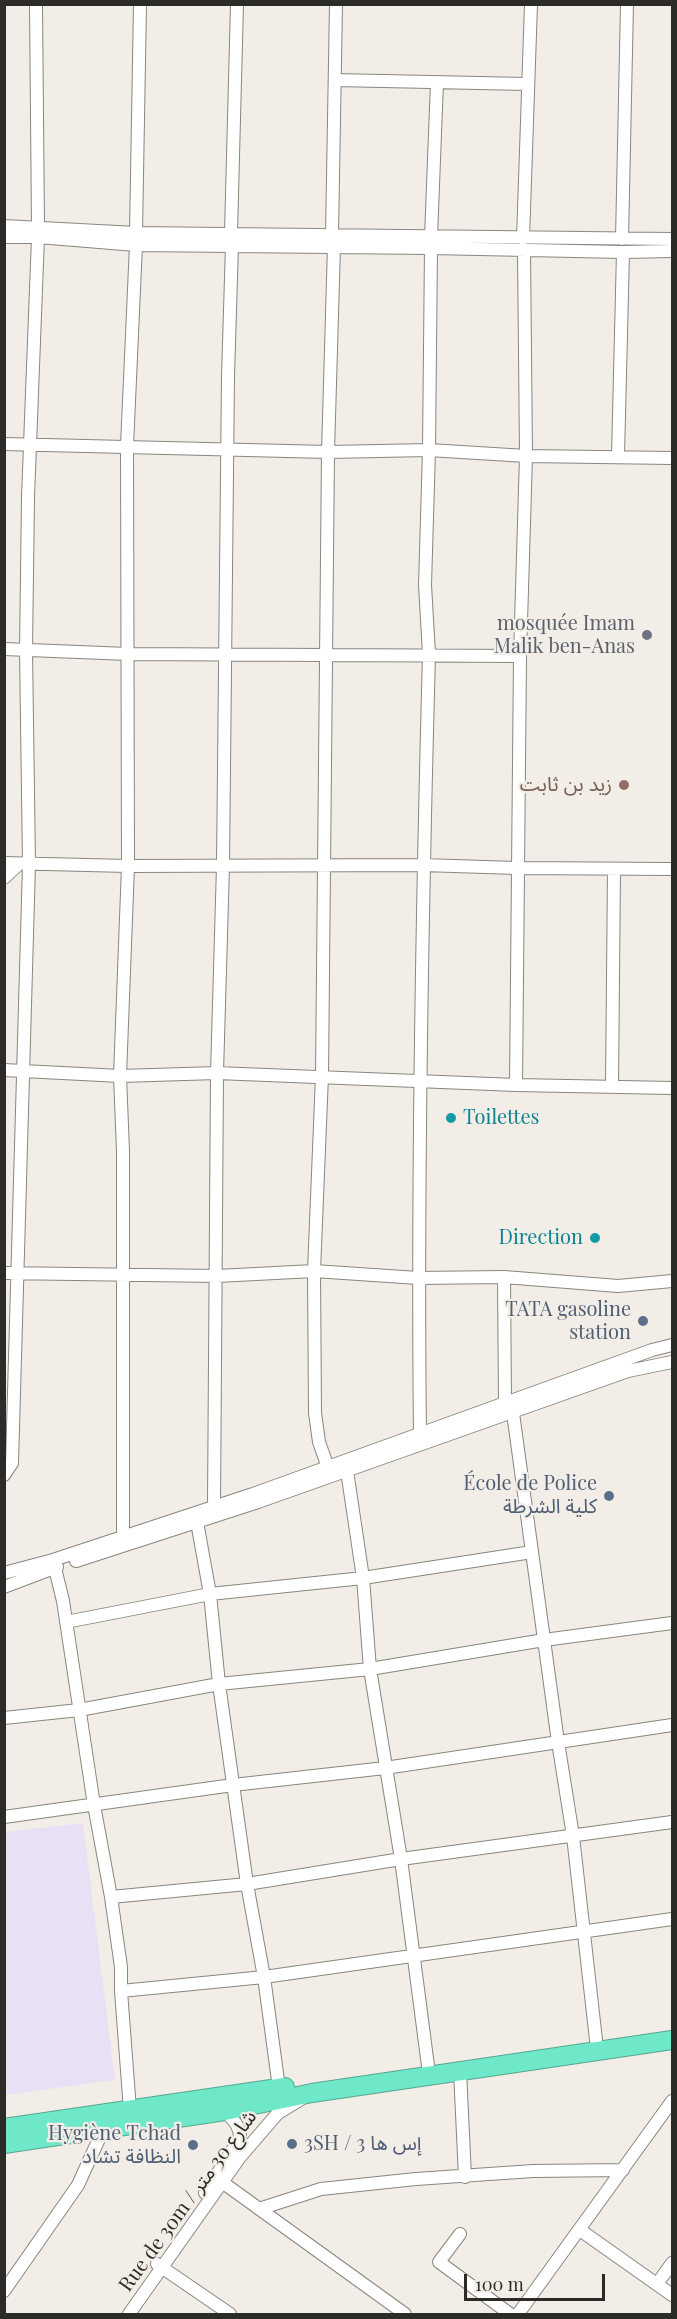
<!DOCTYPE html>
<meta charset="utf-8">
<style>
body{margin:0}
#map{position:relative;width:677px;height:2319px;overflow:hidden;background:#f2eee7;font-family:"Playfair Display",serif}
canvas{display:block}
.frame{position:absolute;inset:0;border:6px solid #2d2b28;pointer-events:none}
.scale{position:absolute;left:464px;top:2274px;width:141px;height:27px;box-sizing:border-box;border:3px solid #2d2b28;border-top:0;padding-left:8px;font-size:18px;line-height:21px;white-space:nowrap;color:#2d2b28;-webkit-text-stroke:4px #f2eee7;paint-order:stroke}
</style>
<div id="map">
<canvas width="677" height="2319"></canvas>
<div class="frame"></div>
<div class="scale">100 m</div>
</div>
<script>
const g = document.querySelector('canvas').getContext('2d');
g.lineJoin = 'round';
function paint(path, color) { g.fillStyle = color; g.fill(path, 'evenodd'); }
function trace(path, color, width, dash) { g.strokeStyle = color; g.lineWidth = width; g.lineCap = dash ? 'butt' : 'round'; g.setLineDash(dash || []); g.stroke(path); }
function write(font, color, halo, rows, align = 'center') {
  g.font = font + ' "Playfair Display","Noto Sans Arabic",serif'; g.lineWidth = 4.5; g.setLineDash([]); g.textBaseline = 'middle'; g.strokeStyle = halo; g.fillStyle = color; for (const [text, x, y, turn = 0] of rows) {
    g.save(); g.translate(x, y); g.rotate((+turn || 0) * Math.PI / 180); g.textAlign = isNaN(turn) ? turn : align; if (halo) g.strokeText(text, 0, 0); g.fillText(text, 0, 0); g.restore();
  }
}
paint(new Path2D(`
 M83,1823L115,2080L5,2095V1832Z`), '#eae0f5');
const minor = new Path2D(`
 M36,4L38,227
 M335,80L527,84
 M4,226L136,233L672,239
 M136,233L140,4
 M231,233L237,4
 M332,235L336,4
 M4,237H38L136,245L431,248L623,252L672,251
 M431,237L437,82
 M523,239L531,4
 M622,239L627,4
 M4,444L328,452L429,450L526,456L672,458
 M618,456L623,252
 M4,649L128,654L520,656L516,1085
 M520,656L526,456L524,250
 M4,863L128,866L423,865L516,868L672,869
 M4,878L19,864
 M4,1070L120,1076L217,1073L516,1085L672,1088
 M612,1087L614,869
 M4,1273L217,1276L314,1271L418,1278L504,1277L618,1286L672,1281
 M504,1277L505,1403
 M513,1413L558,1742L573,1836L596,2040
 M420,1434C417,1174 422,914 429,654L425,585L429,450L431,248
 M346,1464L363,1578L370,1669L401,1859L428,2066
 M4,1475L12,1463L29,864L26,650L28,497L38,237
 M331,1476L319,1442L315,1413L314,1271L322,1076L328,452L334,246
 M214,1506L217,1073L223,866L228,376L232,245
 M197,1522L210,1594L219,1684L247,1884L264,1977L279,2088
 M123,1536V1151L120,1076L128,866L127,446L136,245
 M76,1561L258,1502L628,1371L672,1362
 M55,1568L63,1601L94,1805L111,1897L121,1967V1991L130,2110
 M4,1573L53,1560L253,1494L652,1350L672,1345
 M4,1587L57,1567
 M66,1622L210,1594L363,1578L532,1552
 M4,1718L79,1710L219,1684L370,1669L544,1640L672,1623
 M4,1817L233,1785L385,1768L672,1725
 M111,1897L247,1884L401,1859L672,1822
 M121,1991L264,1977L672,1919
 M460,2071L465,2177
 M222,2182L405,2314
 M205,2193L240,2138C240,2125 233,2120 225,2111
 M259,2209L321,2189L416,2179L533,2171L623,2170
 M580,2230L672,2295
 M460,2234L439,2262L510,2314
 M157,2264L230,2314
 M657,2284L672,2263
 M4,2291L78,2185L103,2130
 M129,2314L240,2157L278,2113L301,2099
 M518,2314L672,2101`);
const highway = new Path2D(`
 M4,2128L285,2087
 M4,2144L225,2111L312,2093L672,2040`);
trace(minor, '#89867f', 14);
trace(highway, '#57a690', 20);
trace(minor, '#fff', 12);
trace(highway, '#6ee8c8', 18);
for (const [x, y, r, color] of [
 [647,635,6,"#6b7280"],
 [624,785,6,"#8d6e63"],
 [451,1118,6,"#0f9aa8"],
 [595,1238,6,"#0f9aa8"],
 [643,1321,6,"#5c6f8a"],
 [609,1496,6,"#5c6f8a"],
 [292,2144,6,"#5c6f8a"],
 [193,2145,6,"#5c6f8a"]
]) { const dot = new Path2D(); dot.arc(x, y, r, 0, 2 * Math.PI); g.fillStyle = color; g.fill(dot); trace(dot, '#f2eee7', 2); }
write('20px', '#5b616d', '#f2eee7', [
 ["mosquée Imam",635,624],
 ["Malik ben-Anas",635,647]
], 'right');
write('20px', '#785e54', '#f2eee7', [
 ["زيد بن ثابت",612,785]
], 'right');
write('20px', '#0d838f', '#f2eee7', [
 ["Toilettes",463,1118],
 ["Direction",583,1238,"right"]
], 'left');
write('20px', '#4e5e75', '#f2eee7', [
 ["TATA gasoline",631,1310],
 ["station",631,1333],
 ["École de Police",597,1484],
 ["كلية الشرطة",597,1507],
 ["Hygiène Tchad",181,2134],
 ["النظافة تشاد",181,2157],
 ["3SH / 3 إس ها",304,2144,"left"]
], 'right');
write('20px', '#2d2b28', '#f2eee7', [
 ["Rue de 30m / شارع 30 متر",188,2201,-54]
]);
</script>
